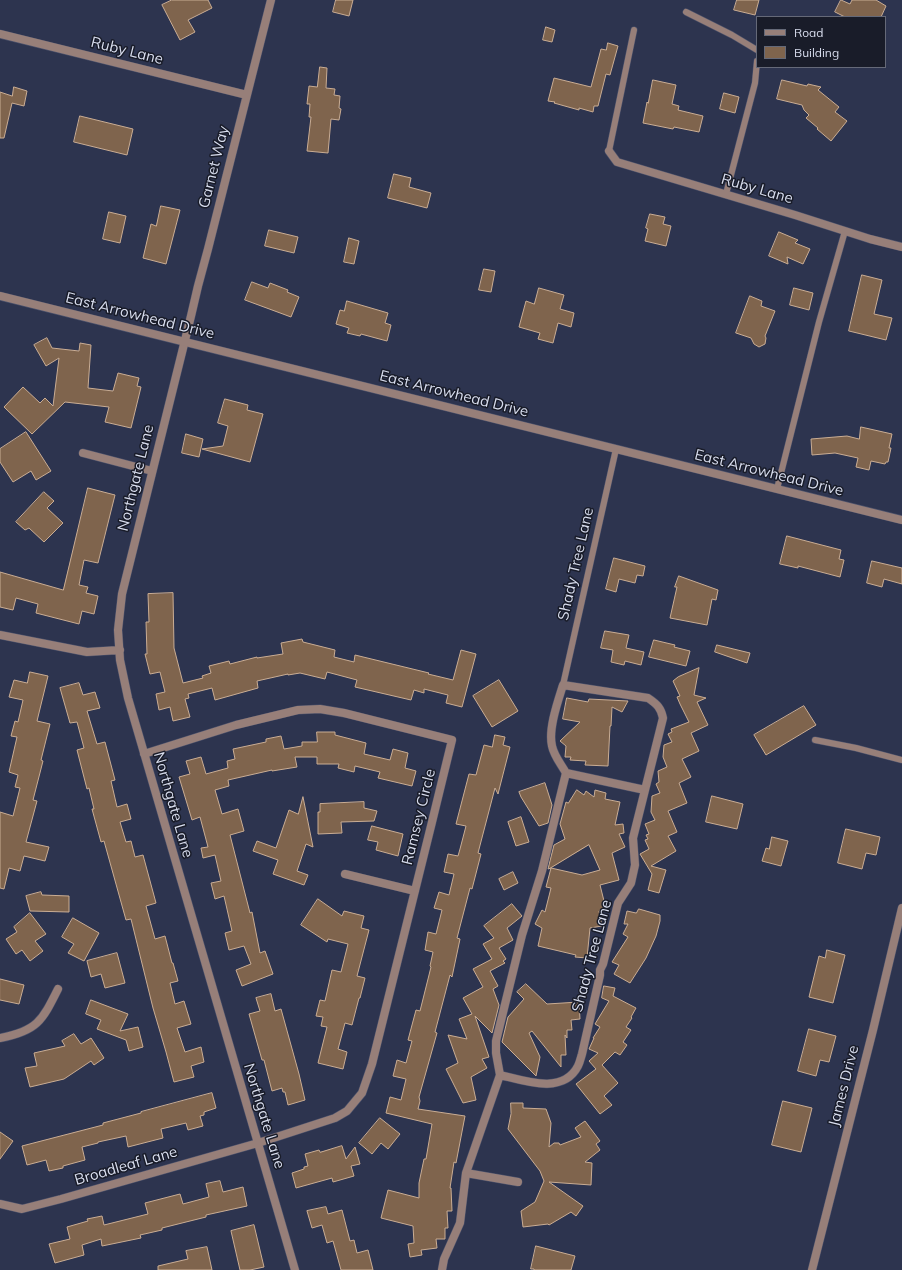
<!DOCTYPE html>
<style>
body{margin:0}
#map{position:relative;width:902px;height:1270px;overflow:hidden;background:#2d344f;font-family:Mulish,sans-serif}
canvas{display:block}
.legend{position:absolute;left:756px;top:16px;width:130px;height:52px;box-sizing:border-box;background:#191c29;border:1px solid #656978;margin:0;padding:5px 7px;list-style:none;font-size:12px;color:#d8ddee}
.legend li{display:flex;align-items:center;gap:8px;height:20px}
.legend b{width:20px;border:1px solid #656978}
</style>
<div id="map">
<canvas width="902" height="1270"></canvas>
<ul class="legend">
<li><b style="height:5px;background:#977f79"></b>Road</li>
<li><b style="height:11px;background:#7f644d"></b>Building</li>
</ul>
</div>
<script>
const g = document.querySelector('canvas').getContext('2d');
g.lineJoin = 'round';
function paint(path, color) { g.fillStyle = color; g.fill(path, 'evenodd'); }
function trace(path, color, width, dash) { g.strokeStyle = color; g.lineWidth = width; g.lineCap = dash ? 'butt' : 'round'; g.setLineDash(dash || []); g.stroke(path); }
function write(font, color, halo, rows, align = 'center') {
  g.font = font + ' Mulish,sans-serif'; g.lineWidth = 3; g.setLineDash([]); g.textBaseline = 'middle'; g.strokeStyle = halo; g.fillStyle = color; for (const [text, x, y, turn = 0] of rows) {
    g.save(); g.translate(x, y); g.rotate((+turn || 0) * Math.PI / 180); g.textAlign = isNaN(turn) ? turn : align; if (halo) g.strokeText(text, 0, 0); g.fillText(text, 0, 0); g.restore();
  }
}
const building = new Path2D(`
 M172,0H208L212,8L188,20L195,32L180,40L162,5Z
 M336,0H353L349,16L333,12Z
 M737,0H759L755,15L734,10Z
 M841,0L850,4L852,0H876L886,6L881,17H845L835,12Z
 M546,27L555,30L552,42L543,40Z
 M608,43L618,46L610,75L606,74L598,106H594L593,112L579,108V110L554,103L555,102L548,101L554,78L591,87L601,49L606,50Z
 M320,67L327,68L326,88L335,89L334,95L340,96L339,108L341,109L339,120L331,119L328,153L307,151L311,117H309L310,104H307L309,86L317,87Z
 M653,80L676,85L672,104L679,106L678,110L703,116L699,132L674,127L673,129L643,123L647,102L648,103Z
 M782,80L807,86L808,84L821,87L818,90L839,107L835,112L847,121L831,141L817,129L818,128L806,118L809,115L804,110L802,105L777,99Z
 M14,87L27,91L24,106L12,103L4,138H0V92L12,96Z
 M724,93L739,97L735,113L720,109Z
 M80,116L133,129L127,155L74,142Z
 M394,174L411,178L409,187L431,193L427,208L388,198Z
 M161,206L180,210L166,264L143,258L151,224L156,226Z
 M109,212L126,216L120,243L103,239Z
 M650,214L665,217L663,224L671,226L666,246L645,241L648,229L646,228Z
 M269,230L298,237L294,253L265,246Z
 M779,232L798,240L795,243L810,249L803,264L787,257L788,264L769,256Z
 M349,238L359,241L354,264L344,262Z
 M484,269L495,271L491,292L479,290Z
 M862,275L882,280L874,314L892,318L886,340L849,331Z
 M252,282L268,288L270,283L288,290L287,292L299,297L291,317L245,300Z
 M539,288L564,295L560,309L574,313L571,327L558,323L553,343L538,339L540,333L519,327L526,301L534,304Z
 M794,288L813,293L809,310L790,305Z
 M750,296L762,301L761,306L775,311L765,336L766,338L765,344L759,347L754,344L751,338L736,333Z
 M347,301L388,313L385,323L391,325L387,341L361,334L360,336L347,333L349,328L336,324L340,310L344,311Z
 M47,338L52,348L79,351L80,343L91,345L88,388L113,391L118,373L139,378L137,386L141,387L131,428L105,422L109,407L65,402L32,434L4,407L23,387L40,403L45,398L53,406L59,358L46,366L34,345Z
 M225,399L248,405L247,410L263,414L250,462L202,449L223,446L228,426L218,423Z
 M861,427L892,434L889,448H891L888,462H886L885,464L871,461L869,470L856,467L858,458L835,453L812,455L811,439L847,436L859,439Z
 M26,432L51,471L36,480L31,471L13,482L0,462V449Z
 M186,434L203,439L199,457L182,453Z
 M88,488L115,495L98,563L84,560L79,585L88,587L86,593L98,596L94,614L82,611L79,624L36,613L38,604L16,598L13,610L0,607V572L63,590Z
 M44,492L54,501L47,508L63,523L44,542L29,528L25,530L16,522Z
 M787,536L841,550L839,559L844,560L840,577L798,566V568L780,564Z
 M614,558L645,566L643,576L637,575L635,583L619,579L616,592L606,589Z
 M872,561L902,568V584L884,579L882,587L867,583Z
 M679,576L718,590L716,600L712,599L707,625L670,618L677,587H675Z
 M173,593L174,648L183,683L203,678L202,676L211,673L209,666L229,661L230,664L257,657V658L283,654L281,643L302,639L303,642L335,650L334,657L354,662L355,655L429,673L428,674L453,680L461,650L476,654L462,707L446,703L448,695L424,689V693L414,690L411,700L355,687L357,680L327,672L325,679L300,673L288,675V674L257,681L258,688L215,700L212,688L188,694L189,698L185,699L190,717L173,721L170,707L159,710L156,694L165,692L160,672L150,674L145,654H147L146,622H149L148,594Z
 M605,631L629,635L626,648L644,652L641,665L625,661L624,665L611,662L613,650L601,648Z
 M654,640L675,645L674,647L690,651L686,666L649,657Z
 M717,645L750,653L747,663L715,652Z
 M699,668L694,695L706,698L697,702L708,725L691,733L699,751L682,759L691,777L679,783L687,803L668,811L677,832L668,836L676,851L651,866L666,870L659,893L648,890L652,874L640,854L649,849L645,840L648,839L646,835L649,834L645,824L655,820L651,812L652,796L660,793L656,784L659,782L658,771L667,767L663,757L664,745L672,742L668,734L672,732L671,729L689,722L680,704L677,697L680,696L673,681L678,677Z
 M30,672L48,676L37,721L50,724L41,760L43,761L33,800L37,801L26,842L49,847L45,861L24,856L20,871L9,868L4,889L0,888V812L13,816L20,788L15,787L18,775L9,772L17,737L11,736L15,721L18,722L23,700L9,697L14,680L27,683Z
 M499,680L518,711L492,727L473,696Z
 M79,683L83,695L95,692L100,708L87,711L97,744L105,742L115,780L111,781L117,807L127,804L131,819L120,822L126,842L131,841L135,857L143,855L156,903L146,906L155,939L165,936L172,963H173L178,981L170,983L175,1004L184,1001L191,1024L177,1028L185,1052L201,1047L204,1062L191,1066L194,1077L174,1082L166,1052L153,1008L131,919L126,920L104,841L101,842L92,809H94L89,788L87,789L77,750L84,748L77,722L70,723L60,688Z
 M567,698L588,702L589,699L628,701L622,712L612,707L611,726H610L608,766L585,765L586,761L570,760L571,757H565L566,746L560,741L580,722L563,719Z
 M804,706L816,725L766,755L754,735Z
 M317,732H335V735L366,743L364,754L390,760L393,749L408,753L405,768L416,771L412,786L378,778L380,772L355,766L354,772L338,768L339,764H317V757H295L297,767L272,771V770L228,780L229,786L215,790L222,814L238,809L244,831L230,835L250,913L252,912L260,953L265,951L273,974L242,986L236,970L251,964L244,946L229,950L225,933L232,931L224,896L215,899L211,883L221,881L215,855L203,858L201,848L208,847L200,817L192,820L179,777L190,774L186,761L201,757L206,774L228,768L227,761L235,759L233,749L266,742V739L281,736L284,749L302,746V742H317Z
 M495,735L505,737L503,745L510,747L498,794L495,788L478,853L481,854L472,889L470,888L457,938L460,939L452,977L450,975L435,1032L437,1033L419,1097L420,1101L418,1109L465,1116L456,1163L454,1162L450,1188H451L452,1211H447L448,1228H445V1239H436L437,1248L421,1250L422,1255L410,1257L408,1244L414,1243L413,1226L381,1218L388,1190L419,1198V1183L424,1159H426L432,1124L386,1113L390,1097L401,1100L406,1079L393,1076L397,1060L406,1063L412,1041L408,1040L416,1010L420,1011L431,967L430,966L433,952L425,950L428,932L436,934L442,910L434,908L439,892L449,895L454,874L444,872L448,854L458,856L460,849L466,826L456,824L469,774L476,775L484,745L492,747Z
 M545,783L552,805L548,823L539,826L521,797L519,792Z
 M577,790L584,795L586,791L594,797L595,790L606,793L605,799L620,802L615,825L623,824L624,833L619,834L625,847L612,853L619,880L600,885L606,909L599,911L602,926L590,928L587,958L575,957L576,955L538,946L542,928L535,924L542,910L545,912L551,888L546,887L551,868L548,869L554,845L565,839L560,824L566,802L568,803ZM589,845L600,870L582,875L551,868Z
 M712,796L743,804L737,829L706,822Z
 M303,797L313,847L306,844L297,871L308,875L304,885L273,874L278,860L253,851L257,841L276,848L289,810L298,814Z
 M364,802V808L377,811L374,821L341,822L342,833L318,834V812H320V804Z
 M521,817L529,842L516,846L508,822Z
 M372,826L403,834L398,856L376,850L378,842L368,840Z
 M846,829L880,837L876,855L866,853L862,869L838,863Z
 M772,837L788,841L781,866L762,861L766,848L769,849Z
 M513,872L518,883L504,890L499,879Z
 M41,892L42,895L69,896V912L30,911L26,896Z
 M318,899L342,916L344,911L364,916L361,928L369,930L357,976L365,978L360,998H359L352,1025L345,1023L338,1049L347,1052L343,1069L318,1063L327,1027L321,1026L323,1017L316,1016L320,1000L325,1001L332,970L341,972L348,944L328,939L327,942L301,925Z
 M512,904L522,916L507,928L513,940L499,948L506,959L503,961L505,963L490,971L498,986L493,989L499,1005L492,1033L475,1016L489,1057L482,1059L487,1068L471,1077L476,1100L463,1103L446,1069L458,1063L448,1035L467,1039L459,1019L472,1014L463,998L483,987L473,969L492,959L483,944L494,938L484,926Z
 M639,909L660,915V921L656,936L646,958L630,983L614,974L619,965L612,962L628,937L623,934L628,924H624L627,911L636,913Z
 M30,913L46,934L35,941L43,951L30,961L22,950L16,954L6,939L17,932L14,927Z
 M73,918L99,933L84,961L68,953L74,944L62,937Z
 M827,950L845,955L833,1003L809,997L819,956L825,958Z
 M117,953L125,983L105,988L101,974L91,977L87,961Z
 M0,979L24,985L19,1004L0,1000Z
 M526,984L547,1004L579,1002L580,1019L571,1020L572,1030H567V1038L565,1035L566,1055H561V1067L532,1031L529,1033L540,1057L536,1076L502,1042L508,1017L524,999L517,992Z
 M604,986L615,988L613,996L636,1008L631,1017L632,1018L626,1027L631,1030L623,1042L627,1045L620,1055L615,1052L602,1065L618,1083L604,1096L612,1105L600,1114L576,1084L596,1069L589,1061L598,1053L589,1049L594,1038H593L600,1027L595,1024L609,1001L602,998Z
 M271,994L275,1011L281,1009L299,1074L305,1100L288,1105L285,1092H283L282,1088L272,1091L264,1060H262L249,1014L260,1011L256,998Z
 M91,1000L128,1014L120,1031L138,1027L143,1047L129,1051L126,1040L97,1029L101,1020L86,1014Z
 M809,1029L836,1036L829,1062L820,1060L816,1076L798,1071Z
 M74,1034L81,1044L91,1038L104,1058L94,1065L91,1061L64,1079L30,1087L25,1068L37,1066L34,1053L65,1046L62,1041Z
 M212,1093L216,1108L204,1112V1115L200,1116L203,1126L188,1130L186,1123L161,1129L163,1138L128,1147L126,1136L98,1142V1143L82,1147L85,1160L63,1166V1168L49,1171L46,1160L27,1165L22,1146L103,1125V1123L141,1113V1112Z
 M783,1101L812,1108L801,1152L772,1145Z
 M511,1103H523V1108L546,1109L551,1123L549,1147L554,1143H559L560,1145L581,1137L575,1128L585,1121L600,1141L596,1144L600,1150L585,1162L592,1163L591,1185L549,1182L583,1206L576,1216L571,1212L549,1225L548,1224L523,1227L521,1211L535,1202L544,1181L540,1171L508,1129L511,1114Z
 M380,1118L400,1134L388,1149L381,1143L372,1154L359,1143Z
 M0,1132L13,1141L0,1159Z
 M342,1146L346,1159L355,1147L360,1164L351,1166L354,1176L333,1182L332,1178L296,1188L292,1173L304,1169V1167L308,1166L305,1154L319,1150L320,1152Z
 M220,1181L223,1192L243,1187L247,1206L206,1215V1217L162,1228V1230L140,1235L141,1238L102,1246L101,1239L82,1245L84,1255L55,1263L49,1244L70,1239L67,1227L88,1221L87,1219L102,1216L104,1225L148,1214L145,1203L180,1194L183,1204L209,1197L206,1184Z
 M326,1207L328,1214L342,1210L350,1241L354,1240L357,1253L368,1250L373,1270H341L333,1241L327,1243L322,1225L312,1228L307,1211Z
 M254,1225L264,1267L250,1270H240L231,1231Z
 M536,1246L575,1256L571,1270H534V1269H531Z
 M207,1247L212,1270H158V1266L188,1259L186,1251Z`);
paint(building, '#7f644d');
trace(building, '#caad94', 1);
const service = new Path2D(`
 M686,12L732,35L757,50
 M609,151L634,30
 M726,194L755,83L757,61
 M777,489L819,322L845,231
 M563,685L616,449
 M815,740L856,748L902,760`);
const minor = new Path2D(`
 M271,0L208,249L198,286L191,316L122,594L118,630L120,660L128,698L295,1270
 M0,34L247,95
 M609,151L617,162L795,215L870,239L902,247
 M83,453L152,471
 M0,635L87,652L120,650
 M563,685L648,698C657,704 661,708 663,718L633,838L635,865L631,883L618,903L603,964L600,970V975L582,1054C581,1057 580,1062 578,1066C563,1095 525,1081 500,1075L496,1053V1041L522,935L542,871L566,773C561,764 554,756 552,746C548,729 558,701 563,685Z
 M566,773L645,790
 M345,874L415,891
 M0,1038C37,1031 42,1021 58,989
 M466,1173L518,1182
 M0,1204L22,1209L61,1199L258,1143L335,1118L347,1111L362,1093L372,1064L432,822L452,740L344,713L320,709L298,710L236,725L144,754
 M442,1270L444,1259L460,1223L466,1173L500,1075
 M812,1270L873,1030L902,908`);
const tertiary = new Path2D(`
 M0,296L902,520`);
trace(service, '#4c526c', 7);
trace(minor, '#4c526c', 9);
trace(tertiary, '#4c526c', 9);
trace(service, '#977f79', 6);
trace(minor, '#977f79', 8);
trace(tertiary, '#977f79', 8);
write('15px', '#d8ddee', '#191c29', [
 ["Ruby Lane",127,51,14],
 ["Garnet Way",214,167,-76],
 ["Ruby Lane",757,189,16],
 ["East Arrowhead Drive",140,316,14],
 ["East Arrowhead Drive",454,394,14],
 ["East Arrowhead Drive",769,473,14],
 ["Northgate Lane",136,478,-76],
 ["Shady Tree Lane",576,564,-77],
 ["Northgate Lane",173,805,74],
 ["Ramsey Circle",419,817,-76],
 ["Shady Tree Lane",592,956,-75],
 ["James Drive",844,1086,-76],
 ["Northgate Lane",264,1116,73],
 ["Broadleaf Lane",126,1166,-16]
]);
</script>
